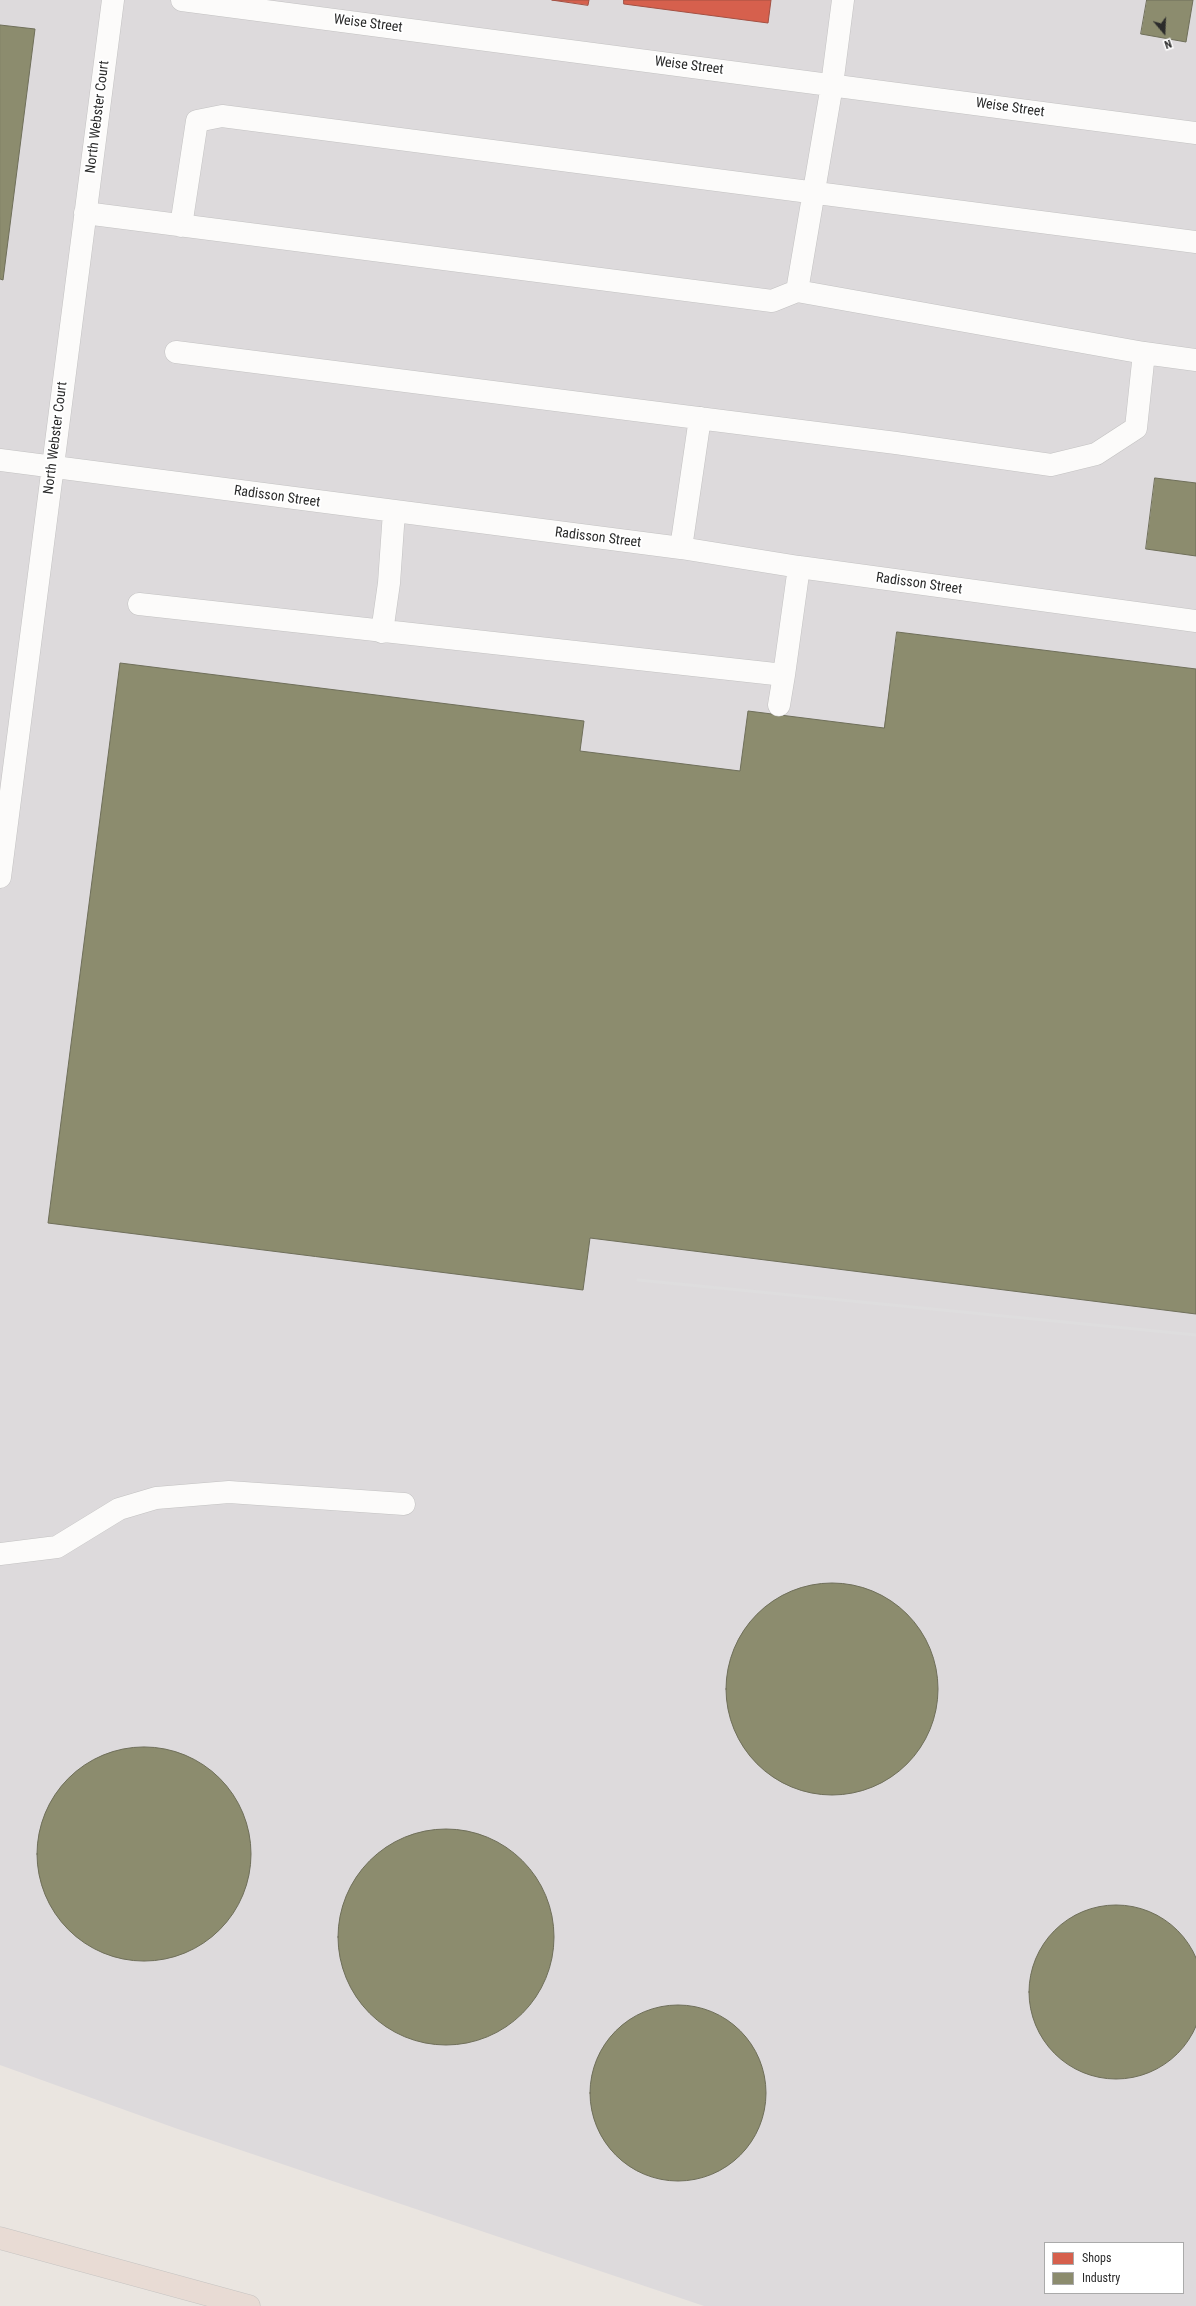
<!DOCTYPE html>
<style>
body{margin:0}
#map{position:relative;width:1196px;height:2306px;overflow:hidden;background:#eae5e0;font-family:"Roboto Condensed",sans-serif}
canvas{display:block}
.legend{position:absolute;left:1044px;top:2242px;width:140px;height:52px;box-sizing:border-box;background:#fff;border:1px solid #aaa;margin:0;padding:5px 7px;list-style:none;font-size:12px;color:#2b2b2b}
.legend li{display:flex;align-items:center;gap:8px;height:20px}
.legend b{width:20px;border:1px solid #aaa}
.north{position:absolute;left:1144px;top:12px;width:40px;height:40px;-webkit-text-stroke:3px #fff;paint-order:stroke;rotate:161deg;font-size:11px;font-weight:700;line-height:16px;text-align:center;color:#2b2b2b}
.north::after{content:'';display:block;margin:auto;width:14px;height:18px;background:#2b2b2b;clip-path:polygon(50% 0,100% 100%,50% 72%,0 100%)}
</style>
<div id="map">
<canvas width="1196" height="2306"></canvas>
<ul class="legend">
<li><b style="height:11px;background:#d6604d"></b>Shops</li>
<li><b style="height:11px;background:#8c8c6e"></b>Industry</li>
</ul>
<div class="north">N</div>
</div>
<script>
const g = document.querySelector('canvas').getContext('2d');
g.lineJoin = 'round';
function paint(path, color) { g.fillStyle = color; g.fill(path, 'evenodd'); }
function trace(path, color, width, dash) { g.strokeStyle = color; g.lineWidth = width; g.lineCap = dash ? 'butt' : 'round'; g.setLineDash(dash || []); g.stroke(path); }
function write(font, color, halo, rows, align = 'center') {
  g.font = font + ' "Roboto Condensed",sans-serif'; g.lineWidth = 4; g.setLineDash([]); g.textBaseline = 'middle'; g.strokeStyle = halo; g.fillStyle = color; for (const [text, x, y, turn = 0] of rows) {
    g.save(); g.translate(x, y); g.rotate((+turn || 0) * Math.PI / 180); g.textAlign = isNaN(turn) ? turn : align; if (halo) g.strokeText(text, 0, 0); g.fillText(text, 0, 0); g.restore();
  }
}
paint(new Path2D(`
 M0,0H1196V2306H704L175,2128L0,2065ZM1045,2243H1183V2293H1045Z`), '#dddadc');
const shops = new Path2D(`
 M552,0H589L588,5Z
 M624,0H771L768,23L624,4Z`);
paint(shops, '#d6604d');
trace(shops, '#a35043', 1);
const industry = new Path2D(`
 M1147,0H1193L1186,42L1141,34Z
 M0,25L35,29L3,280L0,279Z
 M1155,478L1196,483V556L1146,549Z
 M897,632L1196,669V1314L590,1238L583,1290L48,1223L120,663L584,721L580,751L740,771L748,711L884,728Z
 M726 1689a106 106 0 1 1 212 0a106 106 0 1 1-212 0Z
 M37 1854a107 107 0 1 1 214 0a107 107 0 1 1-214 0Z
 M338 1937a108 108 0 1 1 216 0a108 108 0 1 1-216 0Z
 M1029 1992a87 87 0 1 1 174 0a87 87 0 1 1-174 0Z
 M590 2093a88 88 0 1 1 176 0a88 88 0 1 1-176 0Z`);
paint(industry, '#8c8c6e');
trace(industry, '#6f6f5a', 1);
const minor = new Path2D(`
 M182,0L1196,133
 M85,213L772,301L797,291L832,85L843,0
 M181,226L197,121L222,116L1196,242
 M797,291L1144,353L1196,360
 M176,352L896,443L1051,465L1096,454L1136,428L1144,353
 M0,460L681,548L799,567L1196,621
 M681,548L700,418
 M139,604L784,675L779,705
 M382,632L389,583L394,512
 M784,675L799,567
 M0,877L113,0
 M0,1554L57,1547L119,1509L156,1498L229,1492L404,1504`);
const highway = new Path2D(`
 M0,2238L249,2306`);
trace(minor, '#c3c2c2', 23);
trace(highway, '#c5c3c1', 23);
trace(minor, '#fcfbfa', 22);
trace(highway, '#e8dbd4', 22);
trace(new Path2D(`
 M638,1280L1196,1335`), '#deddde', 3);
write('14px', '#2b2b2b', '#fff', [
 ["Weise Street",368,24,7],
 ["Weise Street",689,66,7],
 ["Weise Street",1010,108,8],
 ["North Webster Court",98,117,-83],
 ["North Webster Court",56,438,-83],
 ["Radisson Street",277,497,8],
 ["Radisson Street",598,538,7],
 ["Radisson Street",919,584,8]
]);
</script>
